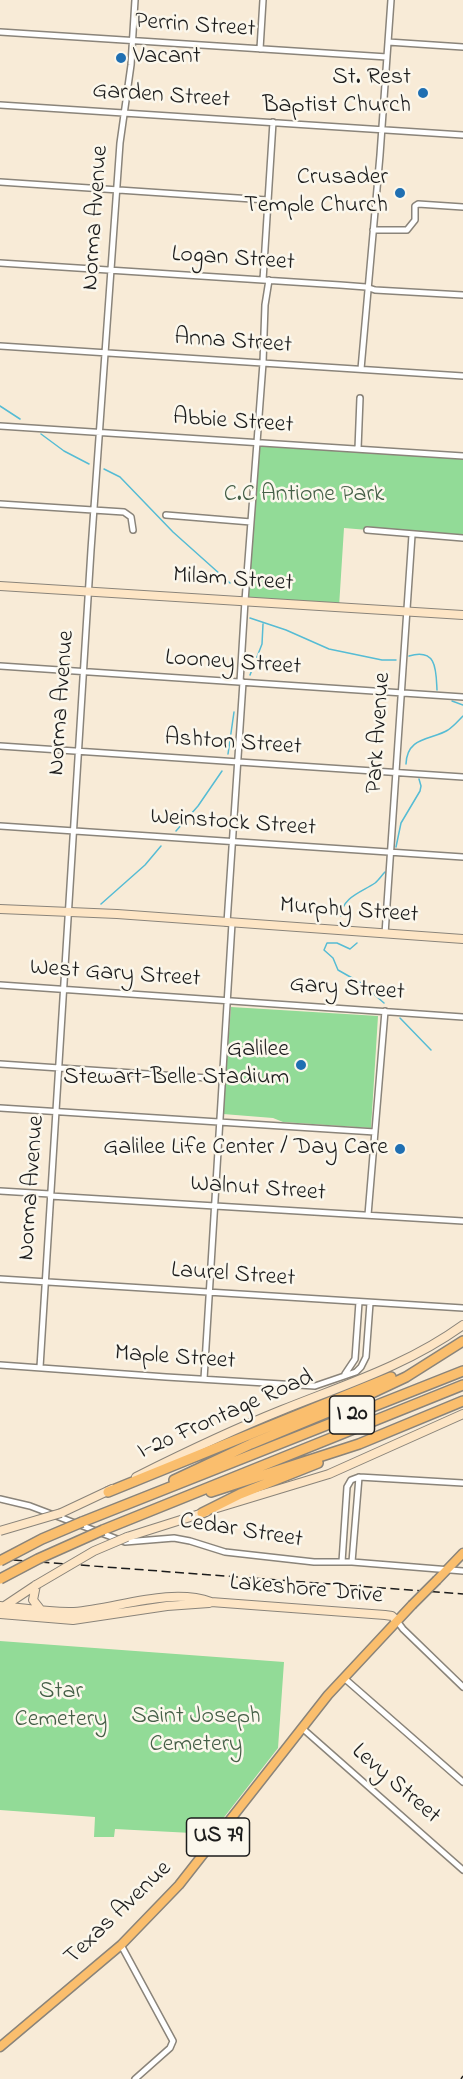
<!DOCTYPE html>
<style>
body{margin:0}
canvas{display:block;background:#f8ebd7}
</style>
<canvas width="463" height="2079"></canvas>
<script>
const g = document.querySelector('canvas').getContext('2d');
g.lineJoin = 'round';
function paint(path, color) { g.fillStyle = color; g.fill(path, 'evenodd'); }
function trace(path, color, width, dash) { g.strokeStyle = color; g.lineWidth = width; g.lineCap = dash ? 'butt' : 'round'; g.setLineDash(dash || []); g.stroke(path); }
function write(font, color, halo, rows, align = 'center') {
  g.font = font + ' "Indie Flower",sans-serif'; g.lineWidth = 5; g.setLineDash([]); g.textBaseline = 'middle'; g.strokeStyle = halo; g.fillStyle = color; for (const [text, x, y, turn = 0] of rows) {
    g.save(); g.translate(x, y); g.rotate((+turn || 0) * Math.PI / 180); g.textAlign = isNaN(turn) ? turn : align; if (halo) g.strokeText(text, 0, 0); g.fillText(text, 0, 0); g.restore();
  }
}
paint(new Path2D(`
 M257,442L463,456V538L344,528L339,607L245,601Z
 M231,1007L378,1016L371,1128L283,1122L273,1118L223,1114Z
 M0,1641L284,1662L278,1748L211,1834L115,1829L114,1837H94L95,1817L0,1810Z`), '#92db97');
trace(new Path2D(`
 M0,406L20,419
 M41,434L64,451L89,464
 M104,469L120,477L173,532L230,583
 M250,618L286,630L329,649L382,660H396
 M409,656C437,648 436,670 437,690
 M250,675L262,644L263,624
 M452,701L463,705
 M228,754L234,712
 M406,764C407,736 432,740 448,730C454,726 458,721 463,716
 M176,831L198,806L222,771
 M396,847L401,823L420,791L421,786L419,779
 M101,904L145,865L161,846
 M341,916C342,897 362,892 375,883C379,880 382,875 385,872
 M357,943L350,949L337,943H327L324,950L333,958L338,970L361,983L384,1003
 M400,1018L431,1050`), '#56bcd4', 1.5);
const street = new Path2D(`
 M0,32L387,57
 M388,42L463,47
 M260,49L263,0
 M0,105L463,135
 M0,182L267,200
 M373,230H407L415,220V206L418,204L463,207
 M0,263L340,285L366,287L375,290L463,295
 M263,280L273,122
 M0,346L463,376
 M361,369L380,155L391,0
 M0,426L463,456
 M358,449L360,398
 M0,504L124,512L131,517L133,530
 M166,515L251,522
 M367,530L463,538
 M0,666L463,697
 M240,682L245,601L263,363L265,305L269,280
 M0,746L463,777
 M0,826L463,857
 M227,923L243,682
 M385,934L412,535
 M0,985L463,1017
 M0,1064L223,1079
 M0,1108L375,1132
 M0,1191L50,1194
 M50,1196L463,1221
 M368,1215L385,1011
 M0,1279L463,1308
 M0,1365L166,1377L315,1386L356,1372L361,1367L366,1357L370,1303
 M40,1367L91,550L120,143L131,65L135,0
 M345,1374L355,1359L359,1302
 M204,1379L232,923
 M0,1499L30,1506L125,1542L174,1538L190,1541L225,1552L314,1562H352L463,1571
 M342,1562L347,1487L351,1480L359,1477L463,1483
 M352,1562L359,1477
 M397,1621L403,1629L463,1687
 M344,1678L463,1782
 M302,1728L463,1870
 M121,1945L173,2041L170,2048L135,2079`);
const secondary = new Path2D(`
 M0,586L463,615
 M0,909L117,914L463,939
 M136,1477C184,1453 232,1430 282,1410C344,1385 408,1365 463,1325
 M217,1508L329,1474L463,1414
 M61,1513L112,1489
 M127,1537L206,1512
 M36,1585L33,1600L40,1609
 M0,1606C24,1608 49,1613 74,1612C116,1609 170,1587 211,1602L385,1615L392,1616L397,1621
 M3,1607L36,1585
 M0,1614L73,1620L167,1606L209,1603`);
const primary = new Path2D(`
 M437,1580L463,1553
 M0,2047L121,1945L179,1885L328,1695L412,1605`);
const highway = new Path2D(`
 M174,1480L251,1444L357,1400L406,1377L463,1341
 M108,1492L391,1377
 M211,1492L359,1444L463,1401
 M202,1513L240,1494L318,1463
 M82,1522L463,1371
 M103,1530L463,1385`);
trace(street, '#8a847a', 8);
trace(secondary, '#8a847a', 10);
trace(primary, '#8a847a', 11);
trace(highway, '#8a847a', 12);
trace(street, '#fff', 5);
trace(secondary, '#fde5c5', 8);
trace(primary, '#fabe6d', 8);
trace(highway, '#fabe6d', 9);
trace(new Path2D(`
 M0,1559L463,1594
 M461,2079L463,2076`), '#1c1c1c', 1.5, [9, 4.5]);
const secondaryBridge = new Path2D(`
 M0,1531L61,1513
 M36,1585L94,1551L127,1537`);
const primaryBridge = new Path2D(`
 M412,1605L437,1580`);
const highwayBridge = new Path2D(`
 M0,1561L42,1539L82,1522
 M0,1579L38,1559L103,1530`);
trace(secondaryBridge, '#8a847a', 10, []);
trace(primaryBridge, '#8a847a', 11, []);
trace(highwayBridge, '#8a847a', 12, []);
trace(secondaryBridge, '#fde5c5', 8);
trace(primaryBridge, '#fabe6d', 8);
trace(highwayBridge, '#fabe6d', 9);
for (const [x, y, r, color] of [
 [121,58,6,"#1f6fb2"],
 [423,93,6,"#1f6fb2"],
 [400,193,6,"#1f6fb2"],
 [301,1065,6,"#1f6fb2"],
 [400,1149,6,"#1f6fb2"]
]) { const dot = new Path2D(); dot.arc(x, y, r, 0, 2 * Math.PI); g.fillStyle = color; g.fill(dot); trace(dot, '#fbf7ec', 2); }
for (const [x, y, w] of [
 [352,1415,45],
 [218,1837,63]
]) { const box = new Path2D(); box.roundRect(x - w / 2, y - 19, w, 38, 4.5); g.fillStyle = '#fbf7ec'; g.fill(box); trace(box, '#1c1c1c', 1.5); }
write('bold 22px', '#1c1c1c', null, [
 ["I 20",352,1415],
 ["US 79",218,1837]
]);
write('24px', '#1c1c1c', '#fbf7ec', [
 ["Perrin Street",195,27,4],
 ["Garden Street",161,97,4],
 ["Norma Avenue",97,218,-86],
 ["Logan Street",233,260,4],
 ["Anna Street",233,343,4],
 ["Abbie Street",233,423,4],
 ["Milam Street",233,581,4],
 ["Looney Street",233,664,4],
 ["Norma Avenue",63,703,-86],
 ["Park Avenue",380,733,-86],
 ["Ashton Street",233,744,4],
 ["Weinstock Street",233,824,4],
 ["Murphy Street",349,912,4],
 ["West Gary Street",115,975,4],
 ["Gary Street",347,990,4],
 ["Norma Avenue",33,1188,-86],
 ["Walnut Street",258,1190,4],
 ["Laurel Street",233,1276,4],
 ["Maple Street",175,1359,4],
 ["I-20 Frontage Road",226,1416,-24],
 ["Cedar Street",241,1532,9],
 ["Lakeshore Drive",306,1591,5],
 ["Levy Street",395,1785,41],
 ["Texas Avenue",119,1914,-44]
]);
write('24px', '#1c1c1c', '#fbf7ec', [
 ["Vacant",133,58,"left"],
 ["St. Rest",411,79],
 ["Baptist Church",411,107],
 ["Crusader",388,179],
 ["Temple Church",388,207],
 ["Galilee",289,1051],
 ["Stewart-Belle Stadium",289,1079],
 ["Galilee Life Center / Day Care",388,1149]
], 'right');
write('24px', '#455f47', '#fbf7ec', [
 ["C.C Antione Park",304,496],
 ["Star",61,1693],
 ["Cemetery",61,1721],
 ["Saint Joseph",196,1718],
 ["Cemetery",196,1746]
]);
</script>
